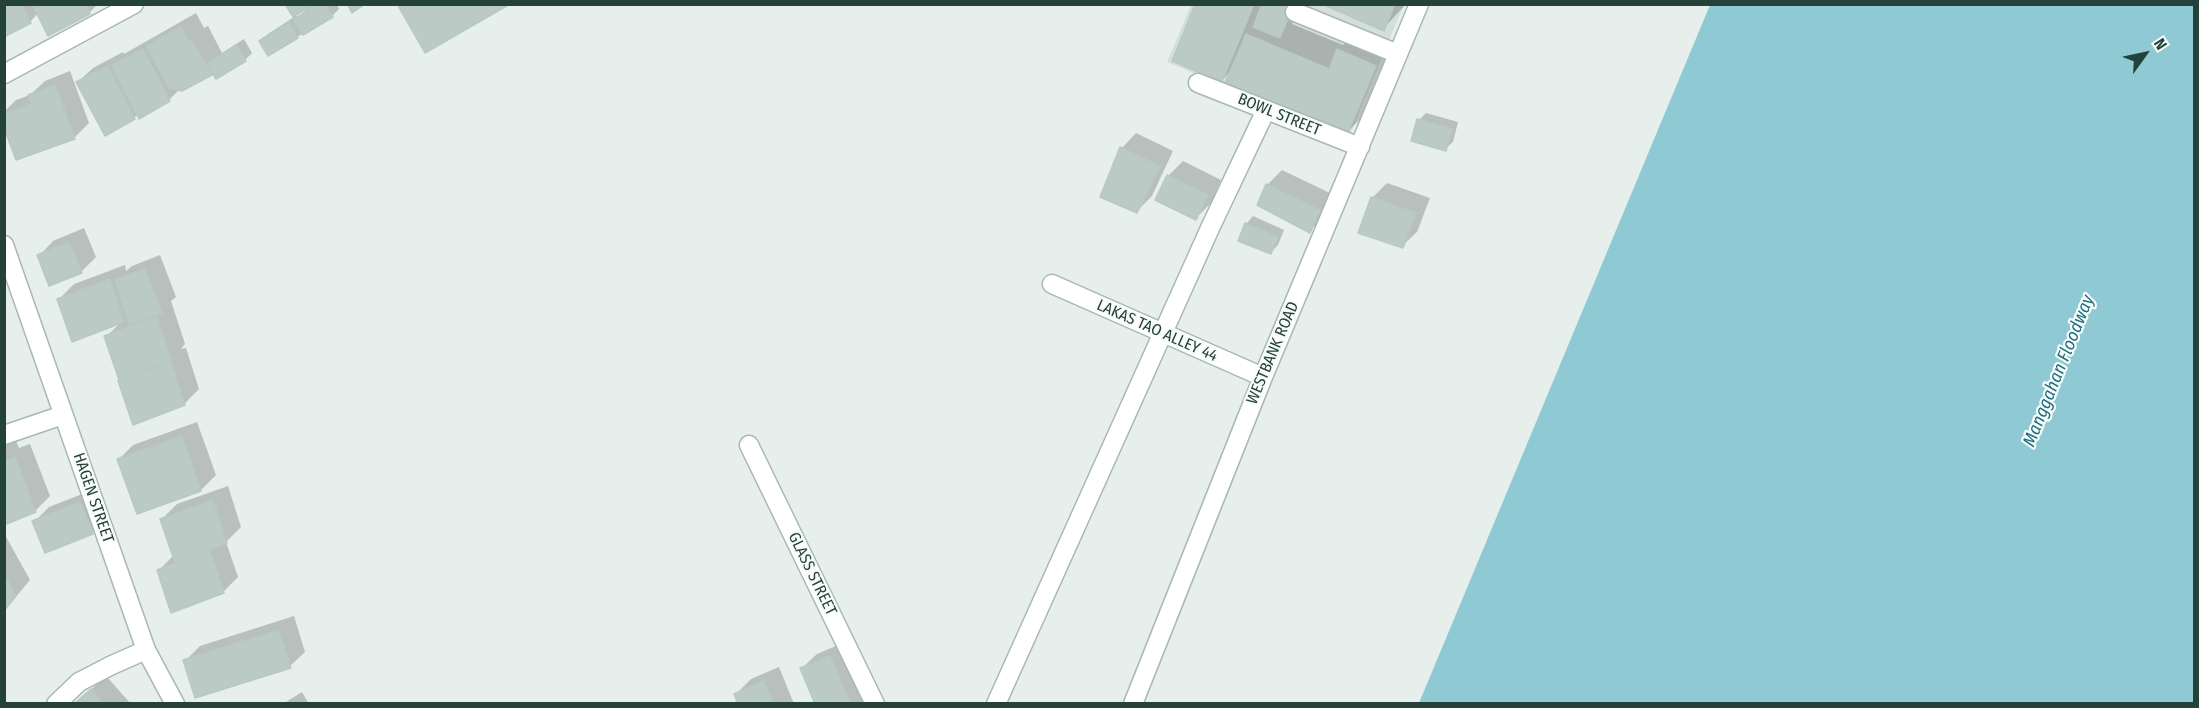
<!DOCTYPE html>
<style>
body{margin:0}
#map{position:relative;width:2199px;height:708px;overflow:hidden;background:#e6efeb;font-family:"Fira Sans Condensed",sans-serif}
canvas{display:block}
.frame{position:absolute;inset:0;border:6px solid #24423a;pointer-events:none}
.north{position:absolute;left:2115px;top:24px;width:60px;height:60px;-webkit-text-stroke:4px #f7fbf9;paint-order:stroke;rotate:57deg;font-size:16px;font-weight:700;line-height:24px;text-align:center;color:#24423a}
.north::after{content:'';display:block;margin:auto;width:21px;height:27px;background:#24423a;clip-path:polygon(50% 0,100% 100%,50% 72%,0 100%)}
</style>
<div id="map">
<canvas width="2199" height="708"></canvas>
<div class="frame"></div>
<div class="north">N</div>
</div>
<script>
const g = document.querySelector('canvas').getContext('2d');
g.lineJoin = 'round';
function paint(path, color) { g.fillStyle = color; g.fill(path, 'evenodd'); }
function trace(path, color, width, dash) { g.strokeStyle = color; g.lineWidth = width; g.lineCap = dash ? 'butt' : 'round'; g.setLineDash(dash || []); g.stroke(path); }
function write(font, color, halo, rows, align = 'center') {
  g.font = font + ' "Fira Sans Condensed",sans-serif'; g.lineWidth = 4.5; g.setLineDash([]); g.textBaseline = 'middle'; g.strokeStyle = halo; g.fillStyle = color; for (const [text, x, y, turn = 0] of rows) {
    g.save(); g.translate(x, y); g.rotate((+turn || 0) * Math.PI / 180); g.textAlign = isNaN(turn) ? turn : align; if (halo) g.strokeText(text, 0, 0); g.fillText(text, 0, 0); g.restore();
  }
}
paint(new Path2D(`
 M1191,5H1404L1348,139L1167,62Z`), '#d4dfda');
paint(new Path2D(`
 M1710,5H2194V703H1419Z`), '#8ec9d4');
paint(new Path2D(`
 M4,4H98L89,13H38L30,22Z
 M286,4H337L339,9L332,16L269,54L261,41L268,34L294,17ZM308,8L298,18L295,14Z
 M1197,4H1301L1292,24L1343,45L1359,29L1396,45L1368,112L1346,133L1232,70L1222,80Z
 M1325,4H1406L1383,29Z
 M196,13L204,28L208,26L222,53L244,39L252,53L245,60L213,72L180,89L169,100L138,114L134,118L78,82L93,68L123,52L124,54Z
 M70,71L89,123L74,138L4,124V112L16,100L30,95L45,81Z
 M1426,113L1458,122L1453,142L1445,149L1419,120Z
 M1136,133L1173,151L1152,196L1137,211L1102,197L1122,148Z
 M1183,161L1221,180L1211,203L1196,218L1168,176Z
 M1282,170L1334,195L1324,216L1310,231L1267,185Z
 M1387,183L1430,198L1417,232L1402,246L1372,198Z
 M1253,216L1284,230L1278,245L1271,252L1246,224Z
 M84,228L96,257L81,272L39,256L53,241Z
 M160,255L176,297L171,301L185,344L181,349L186,348L199,389L184,404L134,423L106,337L121,322L59,299L74,284L125,265L126,271L132,266Z
 M197,422L216,475L201,490L118,460L133,445Z
 M16,441L19,448L30,444L50,496L35,511L4,524V446Z
 M228,486L241,527L226,542L238,577L223,592L159,570L174,555L162,519L177,504Z
 M95,489L107,518L92,533L34,522L49,507Z
 M4,533L30,580L4,611Z
 M294,616L305,652L290,666L185,661L200,646Z
 M845,642L865,704H817L802,668L817,654Z
 M779,667L794,704H740L736,694L751,679Z
 M106,676L131,704H76L88,692Z
 M302,692L309,704H283Z`), '#0003');
const building = new Path2D(`
 M4,4H21L31,23L4,37Z
 M32,4H85L90,14L48,36Z
 M285,4H314L293,17Z
 M318,4H325L333,17L303,35L293,20Z
 M347,4H365L352,13Z
 M397,4H510L425,53Z
 M1195,4H1254L1222,82L1172,61Z
 M1262,4H1294L1280,38L1253,27Z
 M1322,4H1395L1384,31Z
 M289,22L298,38L268,56L259,41Z
 M181,27L189,42L192,40L212,75L182,91L169,88L146,46Z
 M1246,34L1329,69L1337,49L1376,66L1347,135L1225,83Z
 M236,45L246,61L216,79L207,64Z
 M143,49L170,101L139,119L111,65Z
 M108,66L135,119L105,136L76,82Z
 M55,85L75,139L16,160L4,128V113L31,104L28,95Z
 M1417,119L1452,129L1446,151L1411,141Z
 M1120,147L1160,166L1137,213L1100,197Z
 M1167,175L1208,195L1196,220L1155,200Z
 M1266,184L1320,210L1310,233L1257,205Z
 M1371,197L1416,213L1403,248L1358,233Z
 M1245,223L1278,237L1271,254L1238,241Z
 M69,242L82,273L49,286L37,255Z
 M145,269L162,313L129,325L115,280Z
 M110,279L124,322L72,342L57,299Z
 M157,317L171,360L119,380L104,336Z
 M171,362L185,405L133,425L118,381Z
 M182,436L201,491L137,514L117,459Z
 M15,457L36,512L4,525V462Z
 M213,500L227,543L175,563L160,519Z
 M80,502L93,534L45,553L32,521Z
 M210,550L224,593L171,613L157,570Z
 M4,574L16,596L4,611Z
 M279,630L291,668L195,698L183,660Z
 M830,656L851,704H815L800,668Z
 M764,681L774,704H738L734,694Z
 M91,689L103,704H74Z`);
paint(building, '#bbcac4');
trace(building, '#b8c9c2', 1.5);
const minor = new Path2D(`
 M1295,12L1398,54
 M4,74L134,4
 M1198,83L1360,147
 M4,245L146,650L175,704
 M1052,284L1263,377
 M4,435L63,415
 M749,445L875,704
 M56,704L79,682L112,665L146,650
 M996,704L1211,226L1266,110
 M1133,704L1263,377L1419,4`);
trace(minor, '#a8b8b2', 21);
trace(minor, '#fff', 18);
write('16px', '#24423a', '#f7fbf9', [
 ["BOWL STREET",1279,115,22],
 ["LAKAS TAO ALLEY 44",1157,331,24],
 ["WESTBANK ROAD",1273,353,-67],
 ["HAGEN STREET",93,498,71],
 ["GLASS STREET",812,574,64]
]);
write('italic 18px', '#1c6f80', '#f7fbf9', [
 ["Manggahan Floodway",2059,371,-68]
]);
</script>
